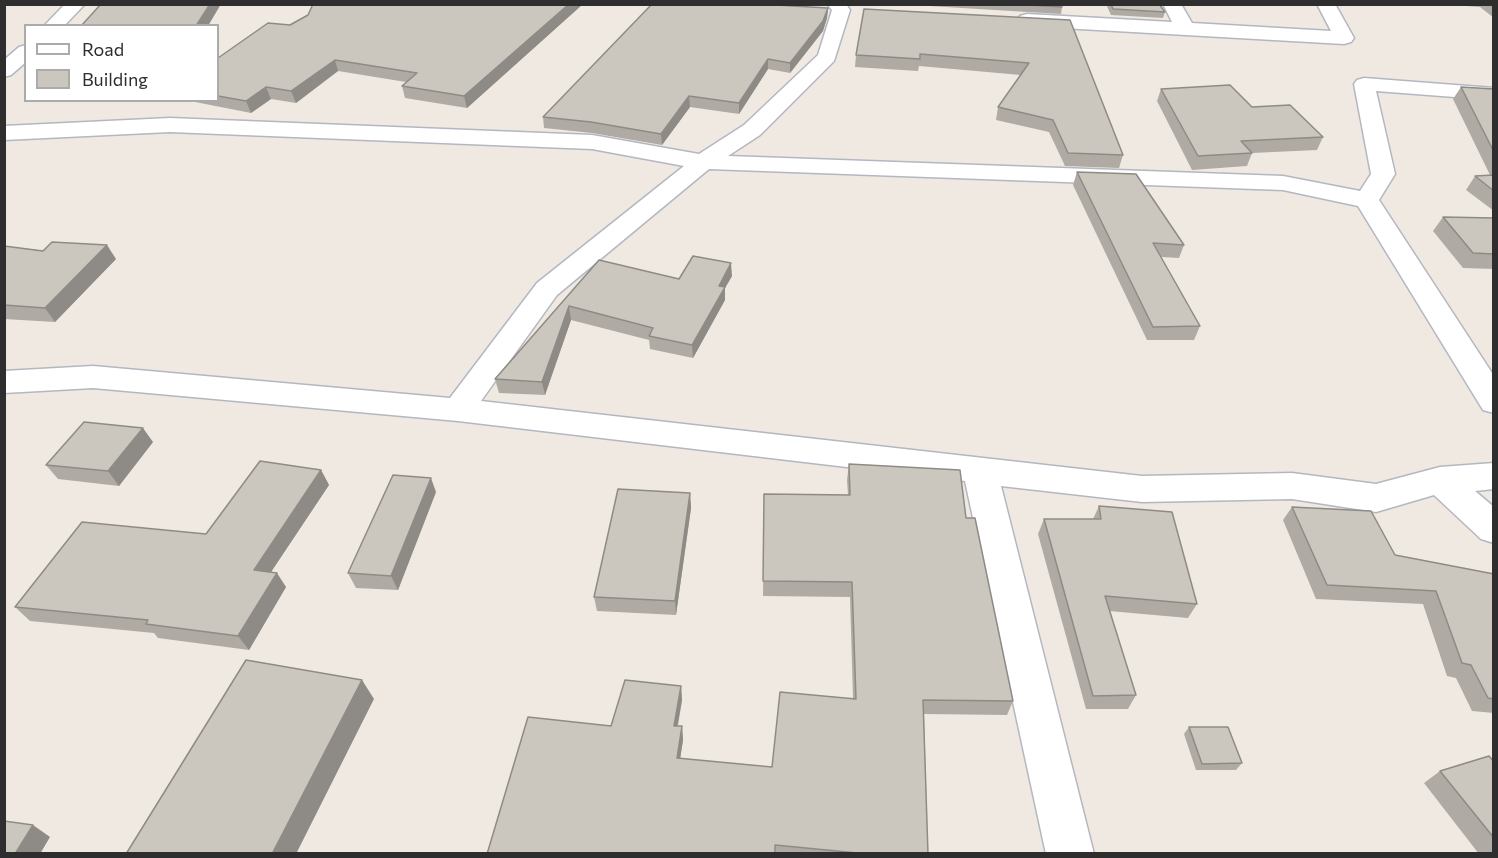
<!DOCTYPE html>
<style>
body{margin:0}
#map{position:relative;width:1498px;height:858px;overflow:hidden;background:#efe9e1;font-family:Commissioner,sans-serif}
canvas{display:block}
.frame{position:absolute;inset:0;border:6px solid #2e2e2e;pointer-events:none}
.legend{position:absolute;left:24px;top:24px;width:195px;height:78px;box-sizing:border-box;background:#fff;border:2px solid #ababab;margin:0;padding:8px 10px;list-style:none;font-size:18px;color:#2e2e2e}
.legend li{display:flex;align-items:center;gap:12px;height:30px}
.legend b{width:30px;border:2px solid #ababab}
</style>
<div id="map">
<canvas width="1498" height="858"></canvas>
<div class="frame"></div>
<ul class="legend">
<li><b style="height:8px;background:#fff"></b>Road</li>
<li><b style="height:16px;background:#cbc7bf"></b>Building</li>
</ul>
</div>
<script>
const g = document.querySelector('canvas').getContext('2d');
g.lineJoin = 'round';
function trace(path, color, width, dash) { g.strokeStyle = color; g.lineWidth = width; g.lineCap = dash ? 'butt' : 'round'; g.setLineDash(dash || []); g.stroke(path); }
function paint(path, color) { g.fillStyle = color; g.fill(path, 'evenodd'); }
const minor = new Path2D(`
 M65,4H85L64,26H44Z
 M827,4H846L850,10L834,61L760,135L728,156L1283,176L1360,191L1371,174L1354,84L1357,80L1364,78L1494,88V100L1376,91L1395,174L1379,200L1494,376V413L1483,410L1358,206L1283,190L709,169L557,295L481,401L1142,476L1292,473L1376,484L1440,467L1494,463V489L1475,491L1494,507V543L1481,539L1434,495L1376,512L1292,499L1142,502L1001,486L1094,854H1046L965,481L458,421L93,388L4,393V371L93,366L450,398L537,283L684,166L592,149L170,132L4,140V126L170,118L592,135L699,154L744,125L818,55L832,10Z
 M1163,4H1181L1192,23L1331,31L1317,4H1335L1354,38L1351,42L1344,44L1027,26L1020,24L1018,20L1020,16L1027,14L1172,22Z
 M26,45V62L11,75L4,77V60L19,47Z`);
trace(minor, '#b4b7c1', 3);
paint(minor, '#fff');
paint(new Path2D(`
 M313,4H583L467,108L405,98L402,86L406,82L338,71L296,103L271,99L251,113L185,100H218V58L290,25L308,15Z
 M896,4H1061L1062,7L1061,14Z
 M1106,4H1159L1165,12L1163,18L1111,15Z
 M1437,4H1494V18L1480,7Z
 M828,8L827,18L823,31L790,73L768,69L739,114L690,107L662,145L592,133L544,128L543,117Z
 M1070,20L1123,155L1119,168L1065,166L1049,132L996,120L998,107L1021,75L919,66L918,71L855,67L856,55Z
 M1461,87L1494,89V211L1466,190L1475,176L1490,175L1453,99Z
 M1161,89L1252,107L1323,137L1317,150L1252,153L1247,166L1192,170L1157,101Z
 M1077,172L1184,245L1179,258L1161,257L1200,326L1194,340H1147L1073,185Z
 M1443,217L1494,218V269L1463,268L1433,231Z
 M4,246L116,259L55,322L4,319Z
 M599,260L679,279L732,276L725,288V300L693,358L650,349L649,340L571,320L545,395L499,393L495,379Z
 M153,442L119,486L58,479L46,465Z
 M849,464L966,518L1013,701L1007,715L924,714L928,854H487L611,726L681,686L682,700L678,726H682L683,740L680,759L772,767L853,698L850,597L763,596L764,494L848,495L847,480Z
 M321,470L329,485L271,572L286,587L249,650L158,638L154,633L30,621L15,607L206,534Z
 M436,492L398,590L356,588L348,573Z
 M690,493L691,508L676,615L597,611L594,597Z
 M1099,506L1197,604L1188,618L1109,611L1136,695L1128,709H1086L1038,534L1044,519H1093Z
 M1292,507L1395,555L1494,574V713L1472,711L1456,678L1447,676L1423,604L1316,599L1283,520Z
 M1189,727L1242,763L1236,770H1196L1184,734Z
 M1494,762V854H1479L1424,783L1440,771Z`), '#afaba4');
paint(new Path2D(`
 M210,4H221L208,26H196Z
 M569,4H583L467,108L464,96Z
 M828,8L827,18L823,31L790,73V63Z
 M768,59V69L739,114V103Z
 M335,60L338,71L296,103L291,91Z
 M266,87L271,99L251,113L246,101Z
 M689,96L690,107L662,145L661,134Z
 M107,245L116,259L55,322L45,308Z
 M731,263L732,276L725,288V300L693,358L692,345L719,286Z
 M569,306L571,320L545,395L542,382Z
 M143,428L153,442L119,486L108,471Z
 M321,470L329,485L263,584L254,570Z
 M431,478L436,492L398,590L391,576Z
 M690,493L691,508L676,615L675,601Z
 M277,573L286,587L249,650L238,636Z
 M362,680L374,699L296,854H272Z
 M681,686L682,700L675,739L674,726Z
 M682,726L683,740L678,772L677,758Z
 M33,825L50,837L40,854H15Z`), '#8e8b86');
const building = new Path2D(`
 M101,4H210L196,26H81Z
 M313,4H569L464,96L402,86L417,73L335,60L291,91L266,87L246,101L218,96V58L268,23L290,25L308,15Z
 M652,4H758L828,8L823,21L790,63L768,59L739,103L689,96L661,134L591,122L543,117Z
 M1012,4H1061L1062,7Z
 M1111,4H1159L1165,12L1113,9Z
 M864,9L1070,20L1123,155L1068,153L1053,120L998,107L1029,63L920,54V59L856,55Z
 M1230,85L1252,107L1290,105L1323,137L1241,141L1252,153L1198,156L1161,89Z
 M1461,87L1494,89V152Z
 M1077,172L1136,174L1184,245L1153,243L1200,326L1153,327Z
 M1494,175V191L1475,176Z
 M1443,217L1494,218V254L1473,253Z
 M52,242L107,245L45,308L4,305V246L43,251Z
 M693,256L731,263L719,286L725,287L692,345L649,336L653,328L569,306L542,382L495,379L599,260L679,279Z
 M84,422L143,428L108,471L46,465Z
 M260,461L321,470L254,570L277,573L238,636L146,624L148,620L15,607L82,522L206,534Z
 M849,464L960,470L966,518H975L1013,701L923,700L928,854H868L775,845V854H487L528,717L611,726L625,680L681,686L674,726H682L677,758L772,767L780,692L856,699L852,582L763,581L764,494L850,495Z
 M393,475L431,478L391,576L348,573Z
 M618,489L690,493L675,601L594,597Z
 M1099,506L1172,512L1197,604L1105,596L1136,695L1093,696L1044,519H1101Z
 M1292,507L1371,511L1395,555L1494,574V699L1488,698L1471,665L1462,663L1436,591L1327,585Z
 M246,660L362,680L272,854H126Z
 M1189,727H1228L1242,763L1202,764Z
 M1489,756L1494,762V838L1440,771Z
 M4,821L33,825L15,854H4Z`);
paint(building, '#cbc7bf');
trace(building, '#8e8b86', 1.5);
</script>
